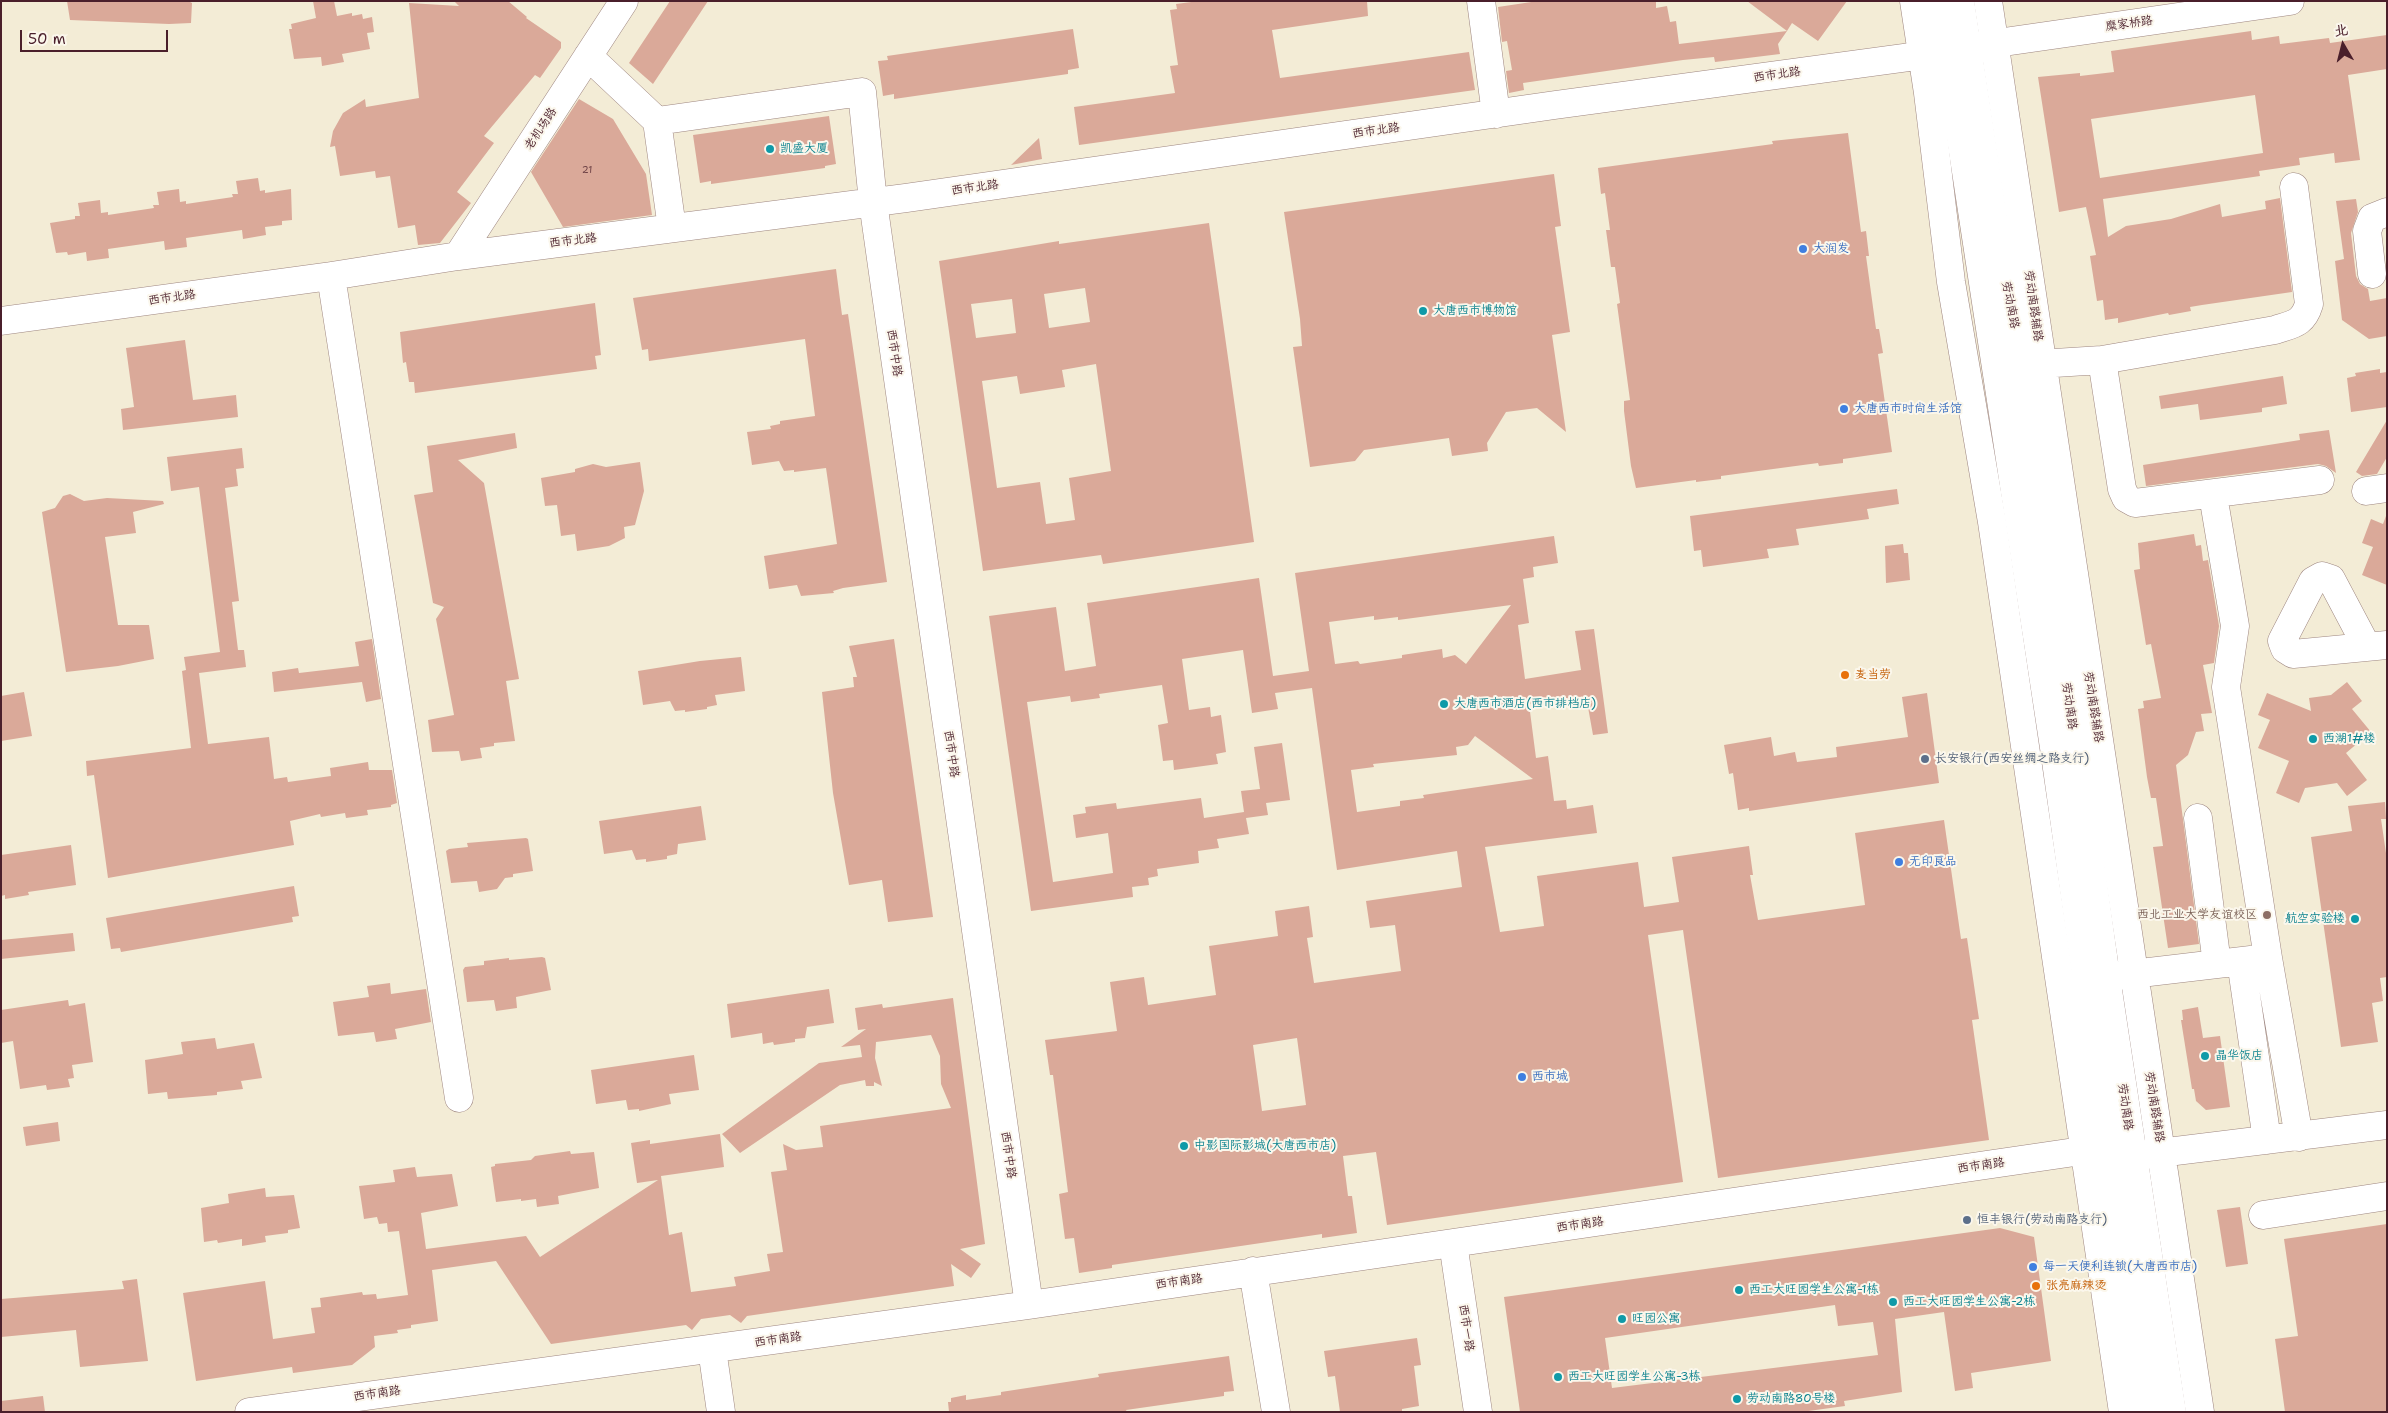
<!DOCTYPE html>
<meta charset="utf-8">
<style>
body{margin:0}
#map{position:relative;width:2388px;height:1413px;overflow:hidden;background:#f3ecd6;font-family:"Shantell Sans","LXGW WenKai TC",sans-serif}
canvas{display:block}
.frame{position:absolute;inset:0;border:2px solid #4a1f2b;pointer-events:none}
.north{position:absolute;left:2318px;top:20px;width:50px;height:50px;-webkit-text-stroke:4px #fbf7ec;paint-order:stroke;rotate:352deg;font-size:14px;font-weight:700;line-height:20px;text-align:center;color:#4a1f2b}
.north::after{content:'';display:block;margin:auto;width:18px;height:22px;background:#4a1f2b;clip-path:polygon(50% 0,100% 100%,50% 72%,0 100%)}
.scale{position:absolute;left:20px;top:30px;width:148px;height:22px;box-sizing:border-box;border:2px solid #4a1f2b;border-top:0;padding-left:6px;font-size:15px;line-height:18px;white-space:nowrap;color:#4a1f2b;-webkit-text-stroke:4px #fbf7ec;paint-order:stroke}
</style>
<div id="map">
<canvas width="2388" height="1413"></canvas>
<div class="frame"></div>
<div class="north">北</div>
<div class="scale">50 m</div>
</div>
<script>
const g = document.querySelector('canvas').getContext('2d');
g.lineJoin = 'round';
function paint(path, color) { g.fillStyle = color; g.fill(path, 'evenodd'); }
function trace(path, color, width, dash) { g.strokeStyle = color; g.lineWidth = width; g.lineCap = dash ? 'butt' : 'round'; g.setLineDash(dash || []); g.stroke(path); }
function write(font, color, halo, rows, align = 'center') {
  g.font = font + ' "Shantell Sans","LXGW WenKai TC",sans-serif'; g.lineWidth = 4; g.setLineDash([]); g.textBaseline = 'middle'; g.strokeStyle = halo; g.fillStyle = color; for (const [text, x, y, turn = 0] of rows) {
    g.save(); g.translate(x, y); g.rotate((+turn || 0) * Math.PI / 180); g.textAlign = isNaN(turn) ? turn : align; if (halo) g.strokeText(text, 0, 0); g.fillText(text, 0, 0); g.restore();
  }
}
paint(new Path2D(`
 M67,1H188L192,3L191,23L169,24L70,20Z
 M313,1H334L337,16L352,13V16L362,14L363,19L372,17L374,32L367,33L370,49L342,54L344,62L322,66L321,57L294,59L289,29H292L291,24L316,18Z
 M454,1H508L527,17L526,18L561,42V48L540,78L535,75L484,136L494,143L457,192L471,203L440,243L418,245L415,225L398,228L390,176L376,178L375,171L340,176L335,146L330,147L333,131L343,113L365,99L366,107L419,98L409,3L459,6Z
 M670,1H708L653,84L629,63Z
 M1199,1H1367L1368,16L1272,30L1280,78L1469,52L1475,90L1079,145L1074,107L1175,93L1170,66L1178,65L1170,10L1177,9L1176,4Z
 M1538,1H1656V8L1667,6L1670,22L1676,21L1679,44L1787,31L1778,44L1780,54L1715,62L1714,57L1683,60L1523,83L1524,90L1509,93L1506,71L1512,70L1507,41L1502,42L1498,7Z
 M1747,1H1847L1818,41L1792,23L1787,31Z
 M1073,29L1079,68L1068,70V74L894,99V94L883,96L878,61L888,60L887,56Z
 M2251,31L2252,40L2279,36L2280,44L2329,38L2330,43L2387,35V69L2348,75L2360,160L2335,163L2334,153L2299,158L2300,165L2259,171L2260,176L2103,199L2108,237L2126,226L2171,219L2220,204L2222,217L2266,209L2265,201L2280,198L2292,292L2202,305L2190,307L2191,311L2169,315L2168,313L2118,323V318L2105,320L2103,300L2097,301L2090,256L2096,255L2086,207L2059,212L2038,77L2080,73V76L2114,72L2111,51ZM2255,95L2263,153L2100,178L2091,119Z
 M579,99L613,119L646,174L652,215L563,227L531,172Z
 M829,116L836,164L825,166V168L711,184V181L700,183L693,135Z
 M1848,133L1861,232L1866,231L1869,256H1866L1876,329H1879L1883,353L1878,354L1892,452L1843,459V463L1819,466L1818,463L1721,476V479L1696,482V480L1636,488L1631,466L1624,411V401L1630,400L1617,304L1620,303L1615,267H1611L1606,230H1610L1605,193L1601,194L1598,168L1773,144L1772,141Z
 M1039,138L1042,159L1011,165Z
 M1554,174L1561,226L1555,227L1570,332L1552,335L1566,432L1537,408L1506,412L1487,443L1488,451L1452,456L1449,438L1364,450L1355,461L1310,467L1293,347L1302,346L1300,319L1284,212Z
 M258,178L260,191L265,190V193L291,189L292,220L282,221V225L265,227L266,235L243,239L242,230L186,238L187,247L165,250L164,241L108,249L109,258L87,261L86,252L68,255L67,252L56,253L50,223L75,219V216H80L78,203L100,200L101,213L108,212V215L154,208L153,205H159L157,192L179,189L180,202L186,201V204L233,197L232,194H238L236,181Z
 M2356,199L2358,212L2351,233L2356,276L2360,284L2368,289L2370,301L2387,298V336L2369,339L2342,320L2335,261L2344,259L2336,201Z
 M1209,223L1254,542L1103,564L1101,555L983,571L939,261L1059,241V244ZM1085,288L1090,322L1049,328L1044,294ZM1012,299L1016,333L976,338L971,304ZM1096,364L1111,471L1069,478L1075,520L1046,524L1040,482L997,488L982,381L1017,376L1020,394L1065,387L1062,370Z
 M836,269L842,315L848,314L887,582L843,588L833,591L834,593L801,596L797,585L769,589L764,556L837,544L826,468L794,472V470L784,471L779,461L752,465L747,432L771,429L770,426L780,424V421L815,416L805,339L649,361L648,349L642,350L633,298Z
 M595,303L601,355L595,356L597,369L415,393L414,382H409L406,362L403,363L400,332Z
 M185,340L193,400L236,395L238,417L123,430L121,409L134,407L126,348Z
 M2380,369V373L2387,372V407L2351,412L2347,378L2356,376L2355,373Z
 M2283,376L2287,404L2262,408V412L2200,420L2198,404L2161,409L2159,396Z
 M2387,420V457L2377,474L2362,476L2356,472Z
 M2329,430L2336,473L2326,466L2318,464L2146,486L2143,465L2300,440L2299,434Z
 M515,433L517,448L458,460L484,483L519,679L506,681L515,741L494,743V746L480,748L482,758L461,761L459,751L432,752L428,720L454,715L436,619L444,607L433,603L414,495L433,492L427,446Z
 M242,448L244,468L236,469L238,486L225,488L239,601L232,602L238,650H244L246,667L199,673L208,744L269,737L274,779L287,777L288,782L331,776L330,768L368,762L369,770H392L397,803L391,805V807L367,810L368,815L346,818L345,813L321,817L320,814L290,821L294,845L108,878L94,775L87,776L86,761L191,748L182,671L186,670L184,657L220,652L199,487L171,491L167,457Z
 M640,462L644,491L635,525L624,527L625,538L609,546L577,551L575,534L561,536L557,505L545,506L541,478L575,472V469L593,464L606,467Z
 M1897,489L1899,504L1867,509L1869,519L1796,529L1799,545L1767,549L1769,558L1703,567L1701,550L1694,551L1690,516Z
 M70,494L84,501L107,498L163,501L164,504L133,512L136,533L105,537L118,625H149L154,659L118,666L66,672L42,512L55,508L63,496Z
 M2386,516H2387V585L2362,575L2373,547L2362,543L2371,519L2383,524Z
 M2194,534L2196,546L2201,545L2203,561L2208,560L2219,626L2214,663L2203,665L2212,713L2201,714L2204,731L2196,732L2188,755L2176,765L2199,944L2168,948L2153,847L2163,846L2156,798H2151L2147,777L2138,709L2144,708L2143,701L2161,698L2151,644L2146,645L2134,570L2140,569L2138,543Z
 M1554,536L1558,563L1533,567L1534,577L1523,579L1529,623L1518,625L1525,679L1581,670L1575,631L1594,629L1608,733L1593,735L1586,696L1529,704L1536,758L1548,756L1554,801L1566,800L1567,809L1593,805L1597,833L1485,847L1500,932L1544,926L1537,876L1638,862L1644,907L1679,902L1672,857L1749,846L1753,875H1750L1758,920L1865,905L1855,833L1944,820L1961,939L1967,938L1979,1019L1972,1020L1989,1140L1718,1178L1683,930L1648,935L1683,1182L1387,1225L1376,1152L1343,1156L1348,1196H1352L1357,1233L1322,1238V1234L1112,1265V1268L1079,1273L1074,1238L1065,1239L1059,1194L1068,1192L1053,1075H1050L1045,1040L1117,1031L1110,982L1144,977L1148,1005L1216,995L1209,946L1278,936L1275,911L1309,906L1313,937L1307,938L1314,983L1401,971L1395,925L1370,928L1366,901L1462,887L1457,851L1337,870L1312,688L1275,693L1278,709L1252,713L1243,650L1182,659L1189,710L1210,707L1211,717L1221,715L1226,752L1216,754L1218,764L1174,770L1173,760L1163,761L1158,725L1168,723L1162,685L1099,694L1100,698L1071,702L1070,696L1027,702L1053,882L1113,873L1108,833L1076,838L1073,815L1086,813L1085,807L1116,803L1117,809L1201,798L1204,818L1244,812L1241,791L1260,789L1254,747L1282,743L1290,800L1266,803L1268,815L1246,818L1249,834L1217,839L1219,848L1198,851L1199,863L1157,869L1158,876L1148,878L1149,885L1132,887L1133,897L1031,911L989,616L1056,607L1065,671L1096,666L1087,603L1259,578L1273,676L1309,671L1295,573ZM1511,605L1466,664L1455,655L1443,658L1442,649L1402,655V658L1360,664L1358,661L1335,664L1329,622L1374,616V620L1398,617V620ZM1475,736L1533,779L1423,795L1424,798L1400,801V806L1357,812L1351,770L1374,767L1373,764L1457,755L1456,747L1468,745ZM1297,1038L1306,1105L1262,1111L1253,1045Z
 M1903,544L1904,553H1908L1910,580L1886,583L1885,546Z
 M372,639L381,699L366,702L362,682L274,692L272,672L298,668L299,673L359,666L355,642Z
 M894,639L933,917L888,922L882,880L849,885L833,793L822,692L854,687L853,677H857L849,646Z
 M741,657L745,691L715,695L717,705L707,707V709L685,712V710L675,711L670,701L643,705L638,671L700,661Z
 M2347,682L2362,701L2352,709L2371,732L2346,753L2367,780L2347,796L2337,783L2305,788L2299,803L2276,793L2289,761L2258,748L2270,720L2258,715L2267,693L2311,711L2309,698L2331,695Z
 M24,692L32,736L1,741V696Z
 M1927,693L1939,783L1749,811V808L1738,810L1733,773L1729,774L1724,745L1771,737L1774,756L1795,752L1797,762L1837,757L1836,747L1908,737L1902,697Z
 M2385,802L2386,819H2381L2387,860V977L2380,978L2383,1001L2372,1003L2378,1042L2341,1047L2311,837L2352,831L2348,806Z
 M701,806L706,840L678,844L677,854L667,856V859L646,862V859L636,860L632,850L604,854L599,821Z
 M526,838L528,839L533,871L513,874V877L505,878L497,889L479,892L477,881L451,883L446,851L449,849L468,847L467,843Z
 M71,845L76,885L28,892L29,895L5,899V895L1,896V855Z
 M294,886L299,916L292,917L293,922L121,952L120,948L111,949L106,918Z
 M73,933L75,951L1,959V940Z
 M542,957L545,958L551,990L516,997L517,1008L496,1011L494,1000L467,1002L463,970L465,967L484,965V961L509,958V960Z
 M390,983L391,994L426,989L431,1022L395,1029L397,1039L376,1042L374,1032L338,1036L333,1002L369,997L367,986Z
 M829,989L834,1023L807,1027L805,1038L795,1039V1042L774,1045L773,1042L763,1044L762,1033L731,1038L727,1004Z
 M953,998L985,1244L960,1249L981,1264L971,1278L951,1264L954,1286L747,1316L741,1323L730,1315L723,1316L701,1319L692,1330L686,1325L551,1344L496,1261L432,1270L438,1321L411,1325V1328L397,1330L398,1333L374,1336L375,1347L352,1365L293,1373L292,1367L196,1381L183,1293L265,1281L273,1339L315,1333L311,1308L321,1307L320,1298L362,1292L363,1295L376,1294L377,1299L408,1295L399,1231L388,1232L387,1223L379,1224L377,1217L364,1219L359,1186L395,1182L393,1170L415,1167L417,1177L452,1174L458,1206L421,1213L426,1249L526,1236L540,1257L658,1180L637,1183L631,1143L650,1140V1144L720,1134L724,1167L661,1176L669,1235L682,1232L691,1292L736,1286L734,1277L770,1271L767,1254L783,1252L771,1172L787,1170L783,1144L796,1150L823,1147L820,1126L951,1108L941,1084L940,1056L931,1035L876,1042L875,1058L882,1086L874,1082V1086H866L865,1080L840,1085L740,1153L722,1134L819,1063L862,1057L860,1045L841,1047L866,1029L858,1030L855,1008L882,1004L883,1008Z
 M68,1000L69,1006L85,1003L93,1062L72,1065L74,1078L68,1079L70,1087L47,1090L46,1085L20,1089L13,1041L1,1043V1010Z
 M2198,1007L2203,1038L2220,1036L2230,1107L2206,1110L2196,1101L2194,1089H2192L2181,1020H2183L2182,1010Z
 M215,1038L217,1049L254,1043L262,1078L241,1081L243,1089L217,1092V1095L168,1099L167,1092L148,1094L145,1060L183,1054L181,1042Z
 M694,1055L699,1090L669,1094L671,1104L639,1111V1109L628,1110L626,1100L596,1104L591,1070Z
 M58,1122L60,1141L26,1146L23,1127Z
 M570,1151L571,1154L594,1152L599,1188L558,1196L559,1204L537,1207L536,1199L521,1201V1199L496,1202L491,1167L495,1166V1164L531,1160L535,1156Z
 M265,1188L266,1197L294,1195L300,1228L288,1230V1233L265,1236L266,1242L242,1246V1239L218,1243L217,1240L204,1242L201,1208L229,1203L228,1194Z
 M2240,1207L2248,1264L2226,1267L2217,1210Z
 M2387,1224V1412H2285L2275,1339L2298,1336L2284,1239Z
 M2000,1228L2034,1237L2051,1361L1971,1373L1973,1388L1955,1391L1944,1312L1895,1319L1902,1392L1844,1401L1845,1406L1801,1412H1520L1504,1297ZM1835,1305L1838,1326L1873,1322L1878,1355L1612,1388L1605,1338Z
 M137,1279L148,1361L80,1367L76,1330L1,1337V1299L124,1289L122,1281Z
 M1417,1338L1421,1365L1414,1366L1419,1406L1402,1409V1412H1340L1335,1376L1328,1377L1324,1351Z
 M1229,1356L1234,1391L1224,1392V1396L1126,1410L1127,1412H949L948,1402H951V1398L966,1395V1400L1001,1395V1392L1099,1377L1098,1374Z
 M43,1396L45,1412H1V1401Z`), '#daa999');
const minor = new Path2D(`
 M1481,1L1496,114
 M1914,1L1928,93L1951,282L1992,522L2123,1412
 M1988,1L2200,1412
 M1976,46L2290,1
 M588,56L657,121L672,228
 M657,121L862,92L873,202L1029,1305
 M458,256L624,1
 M2372,274L2367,231L2372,218L2387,212
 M331,276L459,1098
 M1,321L331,276L458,256L906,198L1555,105L1947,52
 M2102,360L2122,489L2126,498L2135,503L2320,480
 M2023,365L2102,360L2275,330C2293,324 2303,324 2309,304L2294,187
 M2366,491L2387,488
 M2367,647L2331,579L2322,576L2313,581L2282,641L2285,649L2293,654L2387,645
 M2198,818L2217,964
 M2268,958L2299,1137
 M2241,961L2267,1140
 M2115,976L2268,958L2226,687L2235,626L2213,495
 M2143,1155L2387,1125
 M2263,1215L2387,1196
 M1453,1243L1478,1412
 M1253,1271L1276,1412
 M712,1349L721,1412
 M249,1412L1029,1305L2109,1147`);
const major = new Path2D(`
 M1940,1L2055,754L2147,1412
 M1960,1L1994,223L2021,365L2106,977L2172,1412`);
trace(minor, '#9e8680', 29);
trace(major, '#9e8680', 29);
trace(minor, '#fff', 28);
trace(major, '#fff', 28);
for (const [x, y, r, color] of [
 [770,149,5,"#0f9aa8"],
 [1803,249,5,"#3f7fe0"],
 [1423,311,5,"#0f9aa8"],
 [1844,409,5,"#3f7fe0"],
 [1845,675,5,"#e8710a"],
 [1444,704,5,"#0f9aa8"],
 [2313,739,5,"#0f9aa8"],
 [1925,759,5,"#5c6f8a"],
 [1899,862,5,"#3f7fe0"],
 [2267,915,5,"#8d6e63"],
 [2355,919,5,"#0f9aa8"],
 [2205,1056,5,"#0f9aa8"],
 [1522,1077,5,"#3f7fe0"],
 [1184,1146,5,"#0f9aa8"],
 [1967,1220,5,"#5c6f8a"],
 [2033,1267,5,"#3f7fe0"],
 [2036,1286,5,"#e8710a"],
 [1739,1290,5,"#0f9aa8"],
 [1893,1302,5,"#0f9aa8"],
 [1622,1319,5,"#0f9aa8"],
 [1558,1377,5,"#0f9aa8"],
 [1737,1399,5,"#0f9aa8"]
]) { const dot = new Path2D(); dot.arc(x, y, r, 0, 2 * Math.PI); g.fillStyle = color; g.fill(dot); trace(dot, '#fbf7ec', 2); }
write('10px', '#6e4246', null, [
 ["21",587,170]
]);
write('12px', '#4a1f2b', '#fbf7ec', [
 ["糜家桥路",2129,24,-8],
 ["西市北路",1777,75,-8],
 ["老机场路",541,129,-57],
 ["西市北路",1376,131,-8],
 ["西市北路",975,188,-8],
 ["西市北路",573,241,-7],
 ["西市北路",172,298,-8],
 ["劳动南路",2010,305,79],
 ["劳动南路辅路",2033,306,82],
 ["西市中路",894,353,82],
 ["劳动南路",2069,706,82],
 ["劳动南路辅路",2093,707,81],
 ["西市中路",951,754,82],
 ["劳动南路",2125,1107,82],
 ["劳动南路辅路",2154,1107,81],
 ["西市中路",1008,1155,82],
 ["西市南路",1981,1166,-8],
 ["西市南路",1580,1225,-8],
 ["西市南路",1179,1282,-8],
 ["西市一路",1466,1328,82],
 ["西市南路",778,1340,-8],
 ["西市南路",377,1394,-8]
]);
write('12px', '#0d838f', '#fbf7ec', [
 ["凯盛大厦",780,149],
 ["大唐西市博物馆",1433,311],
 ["大唐西市酒店(西市排档店)",1454,704],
 ["西湖1#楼",2323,739],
 ["航空实验楼",2345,919,"right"],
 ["晶华饭店",2215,1056],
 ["中影国际影城(大唐西市店)",1194,1146],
 ["西工大旺园学生公寓-1栋",1749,1290],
 ["西工大旺园学生公寓-2栋",1903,1302],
 ["旺园公寓",1632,1319],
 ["西工大旺园学生公寓-3栋",1568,1377],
 ["劳动南路80号楼",1747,1399]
], 'left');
write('12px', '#366cbe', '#fbf7ec', [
 ["大润发",1813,249],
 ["大唐西市时尚生活馆",1854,409],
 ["无印良品",1909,862],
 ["西市城",1532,1077],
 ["每一天便利连锁(大唐西市店)",2043,1267]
], 'left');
write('12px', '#c56008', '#fbf7ec', [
 ["麦当劳",1855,675],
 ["张亮麻辣烫",2046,1286]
], 'left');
write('12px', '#4e5e75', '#fbf7ec', [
 ["长安银行(西安丝绸之路支行)",1935,759],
 ["恒丰银行(劳动南路支行)",1977,1220]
], 'left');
write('12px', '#785e54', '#fbf7ec', [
 ["西北工业大学友谊校区",2257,915]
], 'right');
</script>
